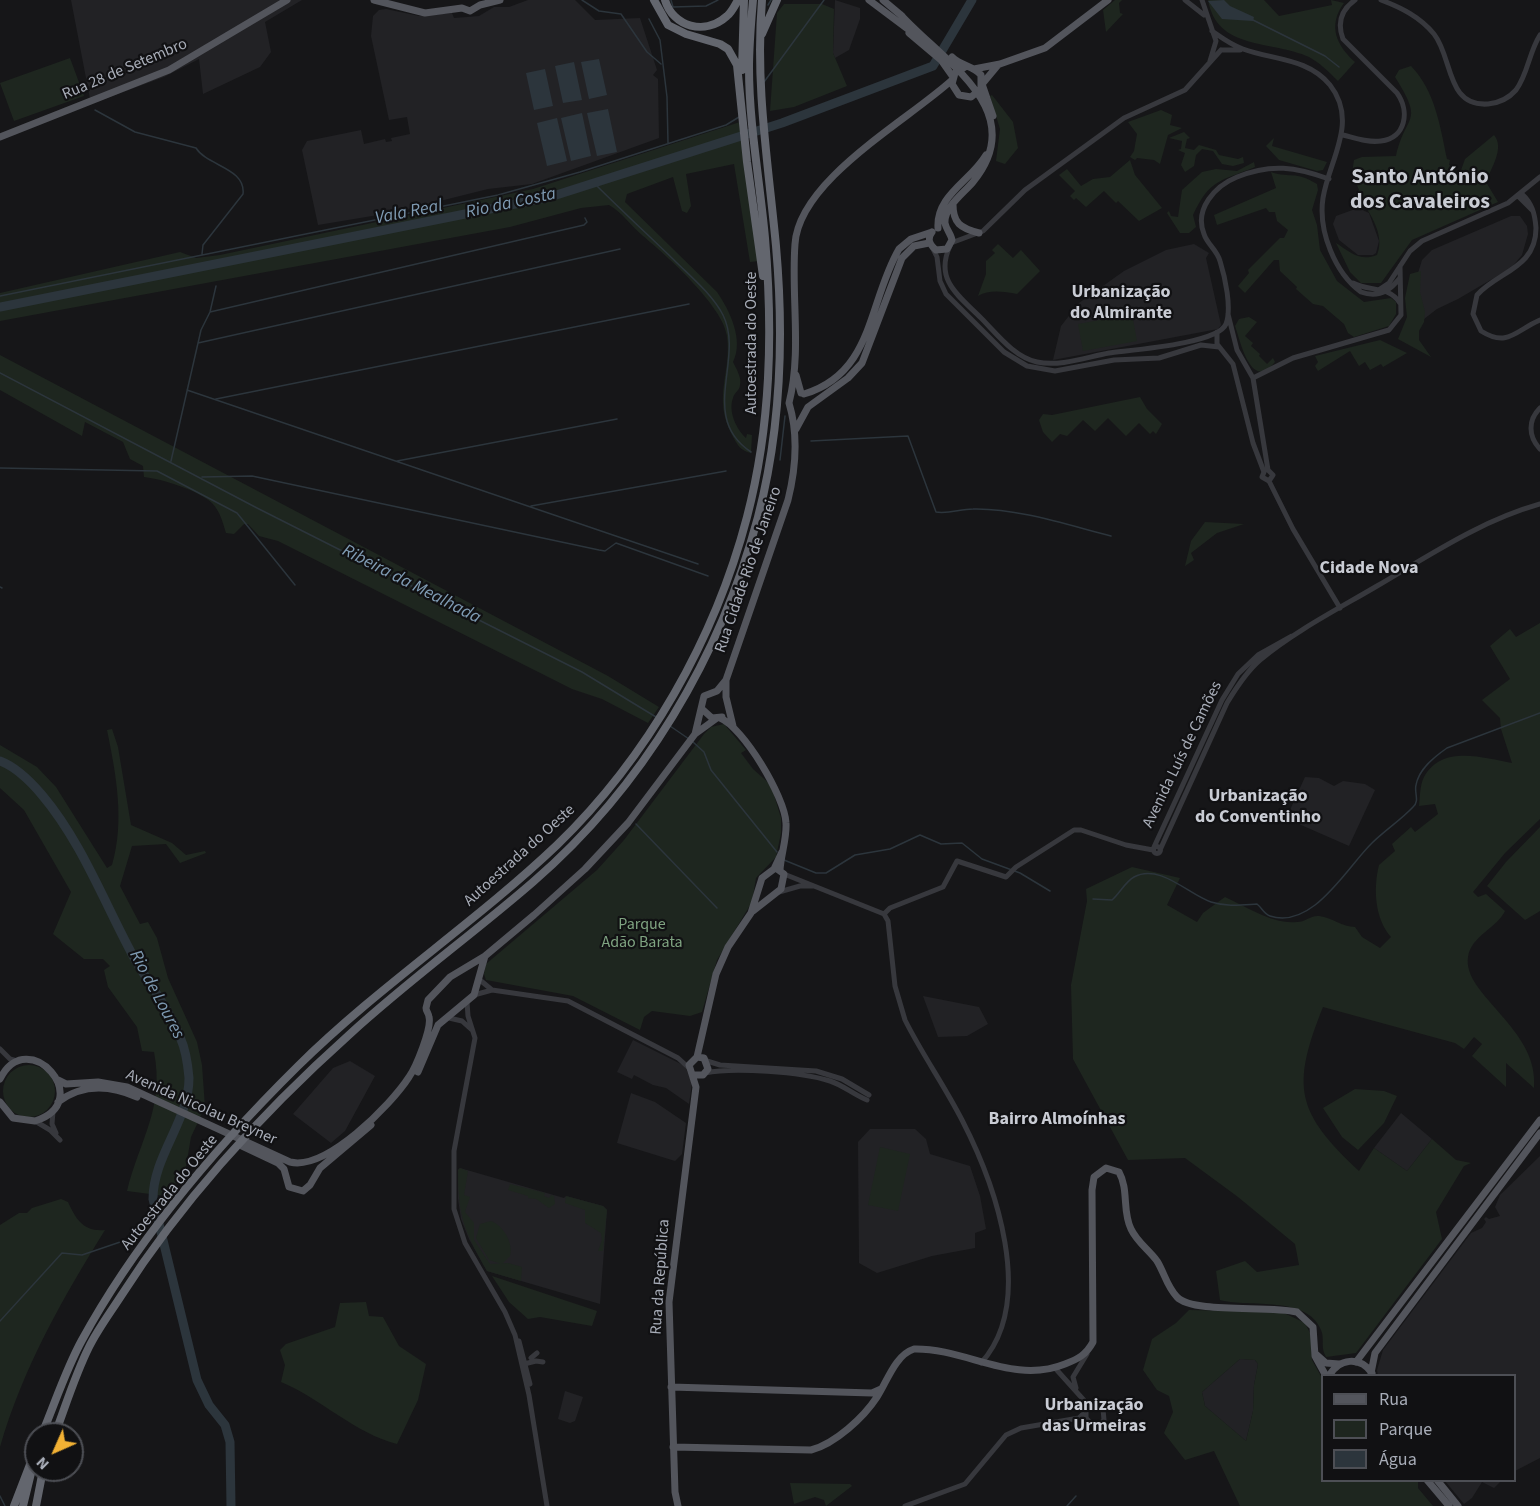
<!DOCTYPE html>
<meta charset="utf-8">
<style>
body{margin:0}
#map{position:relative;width:1540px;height:1506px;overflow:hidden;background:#161618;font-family:"Source Sans 3",sans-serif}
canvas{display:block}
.legend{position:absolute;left:1321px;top:1374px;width:195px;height:108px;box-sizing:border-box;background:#111113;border:2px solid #4d4f55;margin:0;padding:8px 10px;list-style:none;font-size:18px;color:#a8adb8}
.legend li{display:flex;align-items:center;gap:12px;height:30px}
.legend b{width:30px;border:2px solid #4d4f55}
.north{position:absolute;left:24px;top:1422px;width:60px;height:60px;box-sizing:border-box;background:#111113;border:2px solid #4d4f55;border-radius:50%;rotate:225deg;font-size:16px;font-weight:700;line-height:24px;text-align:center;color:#a8adb8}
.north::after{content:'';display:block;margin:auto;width:21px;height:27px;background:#f2b134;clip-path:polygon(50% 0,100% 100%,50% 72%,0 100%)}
</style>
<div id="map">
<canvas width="1540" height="1506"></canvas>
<ul class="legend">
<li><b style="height:8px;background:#53555c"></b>Rua</li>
<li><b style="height:16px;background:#1e261f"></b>Parque</li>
<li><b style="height:16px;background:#2c353c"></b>Água</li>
</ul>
<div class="north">N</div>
</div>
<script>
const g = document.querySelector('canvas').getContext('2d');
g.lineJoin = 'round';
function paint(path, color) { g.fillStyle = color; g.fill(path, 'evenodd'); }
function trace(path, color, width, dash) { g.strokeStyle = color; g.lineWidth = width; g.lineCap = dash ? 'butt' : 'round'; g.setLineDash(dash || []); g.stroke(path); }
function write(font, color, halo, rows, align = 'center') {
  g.font = font + ' "Source Sans 3",sans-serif'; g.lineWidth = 4.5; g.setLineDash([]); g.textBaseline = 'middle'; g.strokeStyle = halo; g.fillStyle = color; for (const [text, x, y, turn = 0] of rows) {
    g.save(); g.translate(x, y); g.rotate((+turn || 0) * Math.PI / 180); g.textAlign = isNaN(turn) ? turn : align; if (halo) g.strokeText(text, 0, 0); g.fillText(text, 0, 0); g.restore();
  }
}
paint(new Path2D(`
 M71,0H302L265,22L271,52L260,67L203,94L199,59L164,77L91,104Z
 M528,0H575L595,20L640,18L657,70L653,75L658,79L659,138L532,184L488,189L396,212L318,225L302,150L307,141L361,130L364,144L385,139L386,142L392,141L391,138L410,134L407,117L389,120L371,36L373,16L379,10L386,9L419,16L452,13L454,18L467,17L479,16L494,7H509Z
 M835,0L860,8V19L849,50L835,58L833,53Z
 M1358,208L1369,213L1379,241L1376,253L1373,255H1358L1339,240L1333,224L1336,216Z
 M1511,216H1520L1527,226L1528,234L1522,255L1511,268L1458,299L1437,309L1424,319L1415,283L1422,260L1432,250Z
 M1194,244L1209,253L1206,258L1221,325L1218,329L1053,360L1061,326L1079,303L1124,271L1166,250Z
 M1305,777L1319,778L1334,786L1343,781L1365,784L1375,790L1349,846L1292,821L1296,812L1290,810Z
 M923,996L979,1007L988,1024L967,1036L938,1037Z
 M633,1040L685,1066L692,1083L689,1104L666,1088L653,1085L634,1075L632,1079L617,1072Z
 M350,1061L375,1076L345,1131L331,1143L293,1114L333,1068Z
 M631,1093L655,1102L686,1123L682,1154L675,1161L617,1143Z
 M1401,1113L1432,1139L1407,1171L1374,1148Z
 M870,1129H915L926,1139L930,1154L970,1166L980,1196L986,1229L975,1233V1248L932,1256L877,1273L859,1263L858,1142Z
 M1540,1156V1458L1515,1471L1514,1376H1378L1377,1370L1383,1350L1471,1233L1482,1228L1486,1222L1484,1219L1486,1217L1489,1219L1500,1216L1495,1207L1500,1195Z
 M460,1168L564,1198L566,1196L603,1206L607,1210L600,1304L487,1271L469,1239L461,1219L458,1199V1170Z
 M1240,1359L1255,1360L1258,1364L1254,1385L1253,1411L1246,1441L1205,1406L1202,1392Z
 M565,1391L583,1397L575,1421L570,1423L558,1419Z
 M1445,1481H1501L1494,1488L1482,1482L1472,1498L1464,1504Z`), '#222225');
paint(new Path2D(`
 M1115,0H1122L1119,3L1120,13L1123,14L1106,32L1103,10Z
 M1208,0H1264L1279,16L1332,5L1331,0L1344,3C1327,26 1337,46 1355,62L1338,81C1329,72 1320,63 1309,57C1272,40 1217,51 1208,0Z
 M784,4H822L834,9L833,53L847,86L794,107L770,111L777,13Z
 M70,58L84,96L14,121L0,83Z
 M1411,66C1435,91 1440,125 1447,159L1450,160L1449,165L1453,166L1452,170L1460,173L1465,159L1494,135C1505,148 1491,168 1486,182L1498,202L1412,240L1381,283H1361L1350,272L1336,243C1350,252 1360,262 1377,255C1386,234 1368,209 1355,193L1359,190L1352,173L1354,160L1362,157L1396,156C1406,112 1425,125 1395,77L1399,70Z
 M992,95L1013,122L1018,148L1005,164L996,161L1000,129L990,96Z
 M1161,110L1172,115L1170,125L1182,128L1168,135L1160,164L1154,160L1137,158L1135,160L1130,157L1134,151L1137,134L1128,122Z
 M740,122L759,261L750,262L734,164L686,174L691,206L687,213L682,211L673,177L627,194L625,202L717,292C730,311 744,340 733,362C736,368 742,378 740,385C740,390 734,393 733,398C728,411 736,429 746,438L747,434L752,435L751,453C740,451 737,444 732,435C712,397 732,373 727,336C723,306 666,255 643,236C631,226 622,212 609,205L581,208L510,227L0,321V293L180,252L196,258L220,255L533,189Z
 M1184,132L1190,138L1187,139L1185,148L1194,150L1199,145L1216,150L1219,155L1238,159L1243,157L1244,163L1233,166L1222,164L1213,151L1202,149L1196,155L1194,166L1185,172L1181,165L1185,153L1178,150L1181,149L1182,141L1169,138Z
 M1274,138L1272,146L1327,162L1323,170L1317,171L1279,160L1266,146Z
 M1130,160L1135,175L1162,208L1139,221L1118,201L1116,203L1104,191L1086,207L1076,198L1074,200L1070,196L1075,191L1059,175L1067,169L1081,186L1093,179L1110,177Z
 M1254,162L1255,167C1222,181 1210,178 1193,215L1196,227L1189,233H1180L1167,213L1169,211L1171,216L1178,217L1182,190L1202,172L1216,169L1237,171Z
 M1271,172C1292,179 1294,170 1317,184L1318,190L1312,210L1317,225L1320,250L1337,281L1364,302L1391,298L1396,302V314L1389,326L1354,337L1348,333L1344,324L1323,306L1313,304L1296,289L1297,287L1280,271L1279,260H1274L1245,293L1238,286L1249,273L1248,270L1280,238H1284L1288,230L1277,221L1275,212H1269L1266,208L1217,225L1214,215L1276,188Z
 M998,244L1013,258L1021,250L1040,271L1017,294C1004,292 990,289 978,296L986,274V261L995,253L992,250Z
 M1421,271L1420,292L1425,312L1424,322L1419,331V340L1431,357L1398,339L1407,317L1405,298L1410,274Z
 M1132,314L1137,341L1083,351L1078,324Z
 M1249,317L1257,322L1245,336L1253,343L1251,346L1260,354L1259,356L1267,364L1273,358L1275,362C1251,392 1241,343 1235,326L1239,319Z
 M1380,340L1407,353L1383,367L1381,364L1370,370L1365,362L1359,366L1350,351L1318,371L1315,366L1318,362L1315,356Z
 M0,355L608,676L659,707L648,723L602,699L572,689L278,541L259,536L248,524H244L234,534L226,533C223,523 220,511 212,503C198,490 162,479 144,477L143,466L130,459L123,442L85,422L82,436L0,390Z
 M1140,397L1147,409L1162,424L1156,434L1153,431L1150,434L1139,423L1126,436L1108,418L1095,431L1083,420L1067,436L1060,434L1052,442L1043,432L1039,420L1043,414L1052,415Z
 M1205,522L1244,524L1217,533L1191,553L1194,560L1185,566L1191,541Z
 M1540,623V819L1505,853L1473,892L1478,897L1486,894L1505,911C1497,928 1471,936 1468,957C1462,995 1540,1029 1534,1088L1506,1063V1087L1472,1056L1482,1044L1474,1037L1464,1049L1455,1043L1323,1007C1291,1087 1296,1112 1359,1171L1374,1148L1407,1171L1432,1139L1456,1160L1471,1163L1464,1166L1436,1212L1442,1239L1356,1353L1326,1357C1320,1347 1325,1339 1321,1330C1307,1295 1250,1308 1220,1300L1216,1271L1245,1261L1257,1272L1299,1265L1295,1244L1238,1197L1185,1158L1128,1160L1073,1059L1071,985L1087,901L1086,889L1132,867L1180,878L1167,905L1197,922L1203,913L1225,897C1245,906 1274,925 1297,922C1305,922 1311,915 1319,916C1333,918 1342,927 1355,927L1362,937L1380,948L1391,937C1375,919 1373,889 1379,865L1395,851L1392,844L1411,827L1415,832L1438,814L1435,804L1419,806C1420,797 1420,784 1424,777C1442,744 1484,758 1512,763L1501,729L1500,718L1482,700L1510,679L1490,646L1510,629L1516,637Z
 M724,724L746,750L741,753L753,769L771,785L781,818V833L776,857L756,878L752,902L717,960L702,1012L690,1016L652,1011L644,1017L640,1030L573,996L486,980L484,974L486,964L597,870L624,840L704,734L711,727Z
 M112,729L118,747L131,825L172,843L186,855L205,851L206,853L180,863L166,844L132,846L120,886L140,924L148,922L157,938L168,978L197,1042L202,1065L205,1107L191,1137L184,1178L165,1196L127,1191C139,1141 165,1108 154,1052L142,1051L137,1027L108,987L104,970L110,966L103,959H84L53,934L71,892L24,810L0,788V745L37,767L56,787L107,868L112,865C125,821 116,774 107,730Z
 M1540,827V911L1525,920L1487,886L1506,862Z
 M3 1091a26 26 0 1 1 52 0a26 26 0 1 1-52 0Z
 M1355,1089L1384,1091L1397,1096L1384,1123L1358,1150L1342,1137L1323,1108Z
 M880,1147L910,1154L898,1211L868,1205Z
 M460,1168L468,1171L464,1195L470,1197L465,1212L474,1223V1240L490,1264L508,1263L522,1267L521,1281L487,1271C464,1231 458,1216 458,1170Z
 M510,1184L545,1193L544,1196L549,1198L551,1195L554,1196L555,1204L549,1208L536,1199L528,1198V1196L508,1190Z
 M566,1196L603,1206L607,1210L603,1251H598L602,1240L601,1233L585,1223V1210L565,1203Z
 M61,1199L68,1202C76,1219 83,1232 105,1230C62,1299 23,1368 0,1447V1225L19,1213H27L32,1208Z
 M491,1221C503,1225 514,1244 510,1256L502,1264L489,1260L476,1238L480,1224Z
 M492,1276L597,1311L592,1326L540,1317L528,1319L509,1302Z
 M366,1302L369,1316L383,1317L399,1346L426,1364L418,1400L397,1444C356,1434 320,1398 281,1382L285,1365L280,1350L286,1344L335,1327L340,1303Z
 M1189,1310L1282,1312L1305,1323L1311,1335L1312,1360L1322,1378V1480L1418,1481V1488L1433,1506H1240L1214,1451L1185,1460L1164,1433L1173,1412L1169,1396L1157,1390L1143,1370L1152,1339L1176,1323ZM1240,1359L1255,1360L1258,1364L1254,1385L1253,1411L1246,1441L1205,1406L1202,1392Z
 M790,1483L850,1484L852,1486L826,1506L824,1500L815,1497L794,1504Z`), '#1e261f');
paint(new Path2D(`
 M1224,0L1230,6L1254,17L1253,21L1222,19L1208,1Z
 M599,59L607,95L589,99L581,62Z
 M574,62L582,100L563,103L555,66Z
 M545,69L553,106L534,110L526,73Z
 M608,109L617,152L597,156L587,113Z
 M582,113L591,156L571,161L561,118Z
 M557,118L567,161L547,166L537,123Z`), '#2c353c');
trace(new Path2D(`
 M582,0L599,11L621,14L647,52L661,64
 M671,0L673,7L706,6L718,0
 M768,5L771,0
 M649,19L660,40L667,97L668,143
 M1253,20L1325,56L1339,67
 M764,82L824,0
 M95,110L135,132L196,148C207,166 246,168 243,194L203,245L202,254
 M594,183C620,209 647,234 674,260C690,276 712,294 723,315C745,359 698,417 751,452
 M0,296L498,195L580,172L726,125L739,117
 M210,312L584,225L587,222L585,218
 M198,343L620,249
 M0,373L257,508L582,672L656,717
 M187,390L698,564
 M216,399L689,304
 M811,441L908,436L936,512C949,514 960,509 973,509C1017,508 1068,525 1111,536
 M780,460L785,416
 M171,461L201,330L210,312L216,286
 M397,461L617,419
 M0,468L157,471L237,513L295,585
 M202,477L252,476L599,550L605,551L616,543L708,576
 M531,506L726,471
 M0,587L2,588
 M670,726L689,739
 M693,742L704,752L711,770L777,852
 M636,824L717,908
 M784,860L816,873H826L855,855L890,849L920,835L941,844L962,843L982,859L1020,873L1050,891
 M1093,899L1112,900C1120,893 1125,882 1134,877C1160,863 1189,895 1211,902C1227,907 1241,905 1257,904C1262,908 1264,914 1270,916C1313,930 1347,867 1372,843C1384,831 1402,819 1413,807C1420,801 1414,793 1416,785C1419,769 1434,757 1447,748L1540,713
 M143,1229L158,1215
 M133,1237L137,1234
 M0,1321L62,1253L82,1255L129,1239
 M0,1496L5,1506
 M1067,1506L1076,1496`), '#2c353c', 1.5);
trace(new Path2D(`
 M0,307L550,197L782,123L933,66L972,0
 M0,761C16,767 31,782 42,795C81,841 104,902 132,954C147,982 169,1008 180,1037C185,1048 188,1066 189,1078C189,1121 153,1156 153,1199L197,1380L209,1405L225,1425L230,1442L231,1506`), '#2c353c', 9);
trace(new Path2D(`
 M1185,0L1204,15
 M1202,0L1216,41L1210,61
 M1381,0C1402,8 1420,17 1434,34C1453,58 1446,107 1488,104C1499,103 1509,98 1516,90C1528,74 1529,52 1540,35
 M1212,31C1222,38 1231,45 1243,49C1273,60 1308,58 1330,85C1359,122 1329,160 1323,198C1318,231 1335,273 1361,292C1377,298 1389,292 1399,279
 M1221,50H1240
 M1343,135C1355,138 1368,143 1381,141C1406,138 1410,111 1397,93L1343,39C1337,23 1341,10 1355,0
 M1522,194C1532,203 1535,214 1536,228C1536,268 1499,271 1477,295L1473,314L1481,331C1508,348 1516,330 1540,320
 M1518,196L1532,210
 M951,243L983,231L1025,190L1124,118L1185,90L1221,50
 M950,246C934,280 959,296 981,318C997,334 1014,357 1037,362C1060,367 1087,357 1109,353C1130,350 1218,344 1226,324C1232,308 1225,277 1220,261C1217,250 1207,244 1204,234C1194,209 1215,186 1237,177C1271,163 1296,167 1329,179
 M932,247L937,257L940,281L946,294L1004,352L1027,366L1055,371L1114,360L1159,358L1201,345L1219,347
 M1353,283C1370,292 1388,285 1400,303
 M1380,289L1389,283L1410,251L1422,241L1508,203L1540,177
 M1228,314L1237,350L1253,378L1268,470
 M1217,332V344L1233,364L1253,443L1264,472L1262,477L1269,481
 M1253,378L1293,358L1389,330L1401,315L1400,266
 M1540,408C1528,420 1528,436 1540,449
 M1268,470L1273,475L1269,481
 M1269,481L1293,529L1340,608
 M1153.5 850a3.5 3.5 0 1 1 7 0a3.5 3.5 0 1 1-7 0Z
 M1154,847L1222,700L1238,674L1258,655L1292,636
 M1160,850L1227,703C1236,688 1246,672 1260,660C1295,631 1338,609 1377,586C1430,555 1480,521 1540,504
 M784,874L884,914
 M779,892L800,886H812
 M884,914L888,921L895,986L905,1020C922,1054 944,1085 962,1120C995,1184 1037,1301 981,1363
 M884,914L890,908L943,887L957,861L1006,877L1016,867L1074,830H1081L1126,845L1153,850
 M480,980L492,990
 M474,995L492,990L568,1001L678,1058L689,1068
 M467,1002L468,1016L475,1038L454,1151V1209L465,1243L505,1312L515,1335L529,1395L547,1506
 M449,1018L462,1021L472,1030
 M0,1049L10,1059L17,1061
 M707,1061L720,1065L816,1071L842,1079L869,1095
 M705,1073C734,1067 801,1072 830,1081C843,1085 854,1095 867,1100
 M53,1111L52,1124L56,1133
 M35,1121L50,1130L60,1140
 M519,1341L530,1384
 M531,1358L537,1353
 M524,1364L536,1361L543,1362
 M1055,1368L1090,1407
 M1076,1388L1073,1377L1087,1354
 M1079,1418L1090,1407L1097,1406L1103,1409L1104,1420L1100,1424L1092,1425L1086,1418V1412
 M905,1506L965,1484L1006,1435L1021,1428L1079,1418L1087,1421`), '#37383d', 5);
trace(new Path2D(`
 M374,0L425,13L462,8L470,11L480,5L500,0
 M869,0L913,33
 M883,0L902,16
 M901,15C944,62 1031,111 973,182C964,193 944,207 945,223C946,229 951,234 952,240L947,249L936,250C929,244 927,239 932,232
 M909,33L941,60L953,77
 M952,57C961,66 974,66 981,75V89L971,97L959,95L952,84L955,73L965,67
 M974,69L1000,64L1045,48L1108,0
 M983,83L998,65
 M982,84L993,116
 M0,137L169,70L287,0
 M953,204C953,223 960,228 979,233
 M938,228C936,195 971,181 986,155
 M796,375L801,393
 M804,394C874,373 868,302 899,249L911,239L932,232
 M796,429L808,407L848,378L862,363L902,258L914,246L929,243
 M702,709L712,718L722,717
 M720,718C743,727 785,797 786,823C787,838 781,854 780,870
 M733,726L726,697V680L788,500C796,468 798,433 789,403C802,352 791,296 795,244C799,180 907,121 952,80
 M695,734L717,718
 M753,911L781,889L784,874L777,869
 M697,1057L716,974L728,947L751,913L762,878L774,869L782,852
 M418,1072L438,1025L474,995L485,956
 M0,1079C28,1023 97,1102 35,1121L13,1118L0,1102
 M58,1080L66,1084L98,1082L127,1087L290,1162C326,1171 391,1105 409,1077C416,1067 432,1028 429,1017C429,1014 426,1011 426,1008L428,1000L450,977L485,956L534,915L585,869L628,823L695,734L704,696L717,691L726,680
 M58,1102C83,1083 110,1085 137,1097
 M242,1146L278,1163L284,1169L289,1187L303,1191L310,1185L320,1168L371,1125
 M1317,1355L1326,1363L1339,1364
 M1356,1362L1540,1120
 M1371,1373L1375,1353L1540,1133
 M1329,1376C1339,1358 1360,1356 1372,1373
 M671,1387L872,1393L881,1389
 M673,1447L811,1450C835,1444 864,1417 877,1397C887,1382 895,1355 914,1349C966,1348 1013,1385 1065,1364C1078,1359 1086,1355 1093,1342L1092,1190L1094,1177L1106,1168L1119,1172C1129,1190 1122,1211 1131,1229C1137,1242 1149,1250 1157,1261C1164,1272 1167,1287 1177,1297C1193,1314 1270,1305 1297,1312L1313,1327L1315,1356L1326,1376
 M1427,1480L1449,1506
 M1437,1480L1458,1506
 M678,1506L675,1492L669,1302L696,1087L689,1065L697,1057L704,1058L708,1069L703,1075H694`), '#53555c', 7);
trace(new Path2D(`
 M654,0L668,25L686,34L720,44L728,49L737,65L747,162L763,276
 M665,0C673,27 705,36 727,16C732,12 735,5 738,0
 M762,34L777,0
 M742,70L744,0
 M42,1434C55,1403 66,1369 82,1340C136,1241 218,1145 298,1066C379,986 475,923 557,845C648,757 715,639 747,517C771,425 773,332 765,238C760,182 749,124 749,68C749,45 751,23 753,0
 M55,1434C66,1405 75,1375 89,1347C98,1329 110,1313 121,1296C183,1199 264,1111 350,1034C409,980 473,934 533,882C643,787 721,656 758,517C781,429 784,336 776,246C768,162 755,84 762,0
 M14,1506L36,1449
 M23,1506L32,1469
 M36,1506L43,1470`), '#63666e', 8);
write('16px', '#a8adb8', '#111113', [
 ["Rua 28 de Setembro",125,70,-23],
 ["Autoestrada do Oeste",752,343,-90],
 ["Rua Cidade Rio de Janeiro",749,570,-71],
 ["Avenida Luís de Camões",1183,755,-64],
 ["Autoestrada do Oeste",520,856,-42],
 ["Avenida Nicolau Breyner",201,1108,24],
 ["Autoestrada do Oeste",170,1193,-51],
 ["Rua da República",661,1277,-86]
]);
write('16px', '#7fa381', '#111113', [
 ["Parque",642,925],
 ["Adão Barata",642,943]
]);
write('italic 18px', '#7f9bb3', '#111113', [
 ["Rio da Costa",511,204,-12],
 ["Vala Real",409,213,-11],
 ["Ribeira da Mealhada",411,585,27],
 ["Rio de Loures",156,995,62]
]);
write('bold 18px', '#c9ccd4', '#111113', [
 ["Urbanização",1121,293],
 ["do Almirante",1121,314],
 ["Cidade Nova",1369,569],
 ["Urbanização",1258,797],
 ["do Conventinho",1258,818],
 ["Bairro Almoínhas",1057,1120],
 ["Urbanização",1094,1406],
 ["das Urmeiras",1094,1427]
]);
write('bold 22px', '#c9ccd4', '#111113', [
 ["Santo António",1420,178],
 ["dos Cavaleiros",1420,203]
]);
</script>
